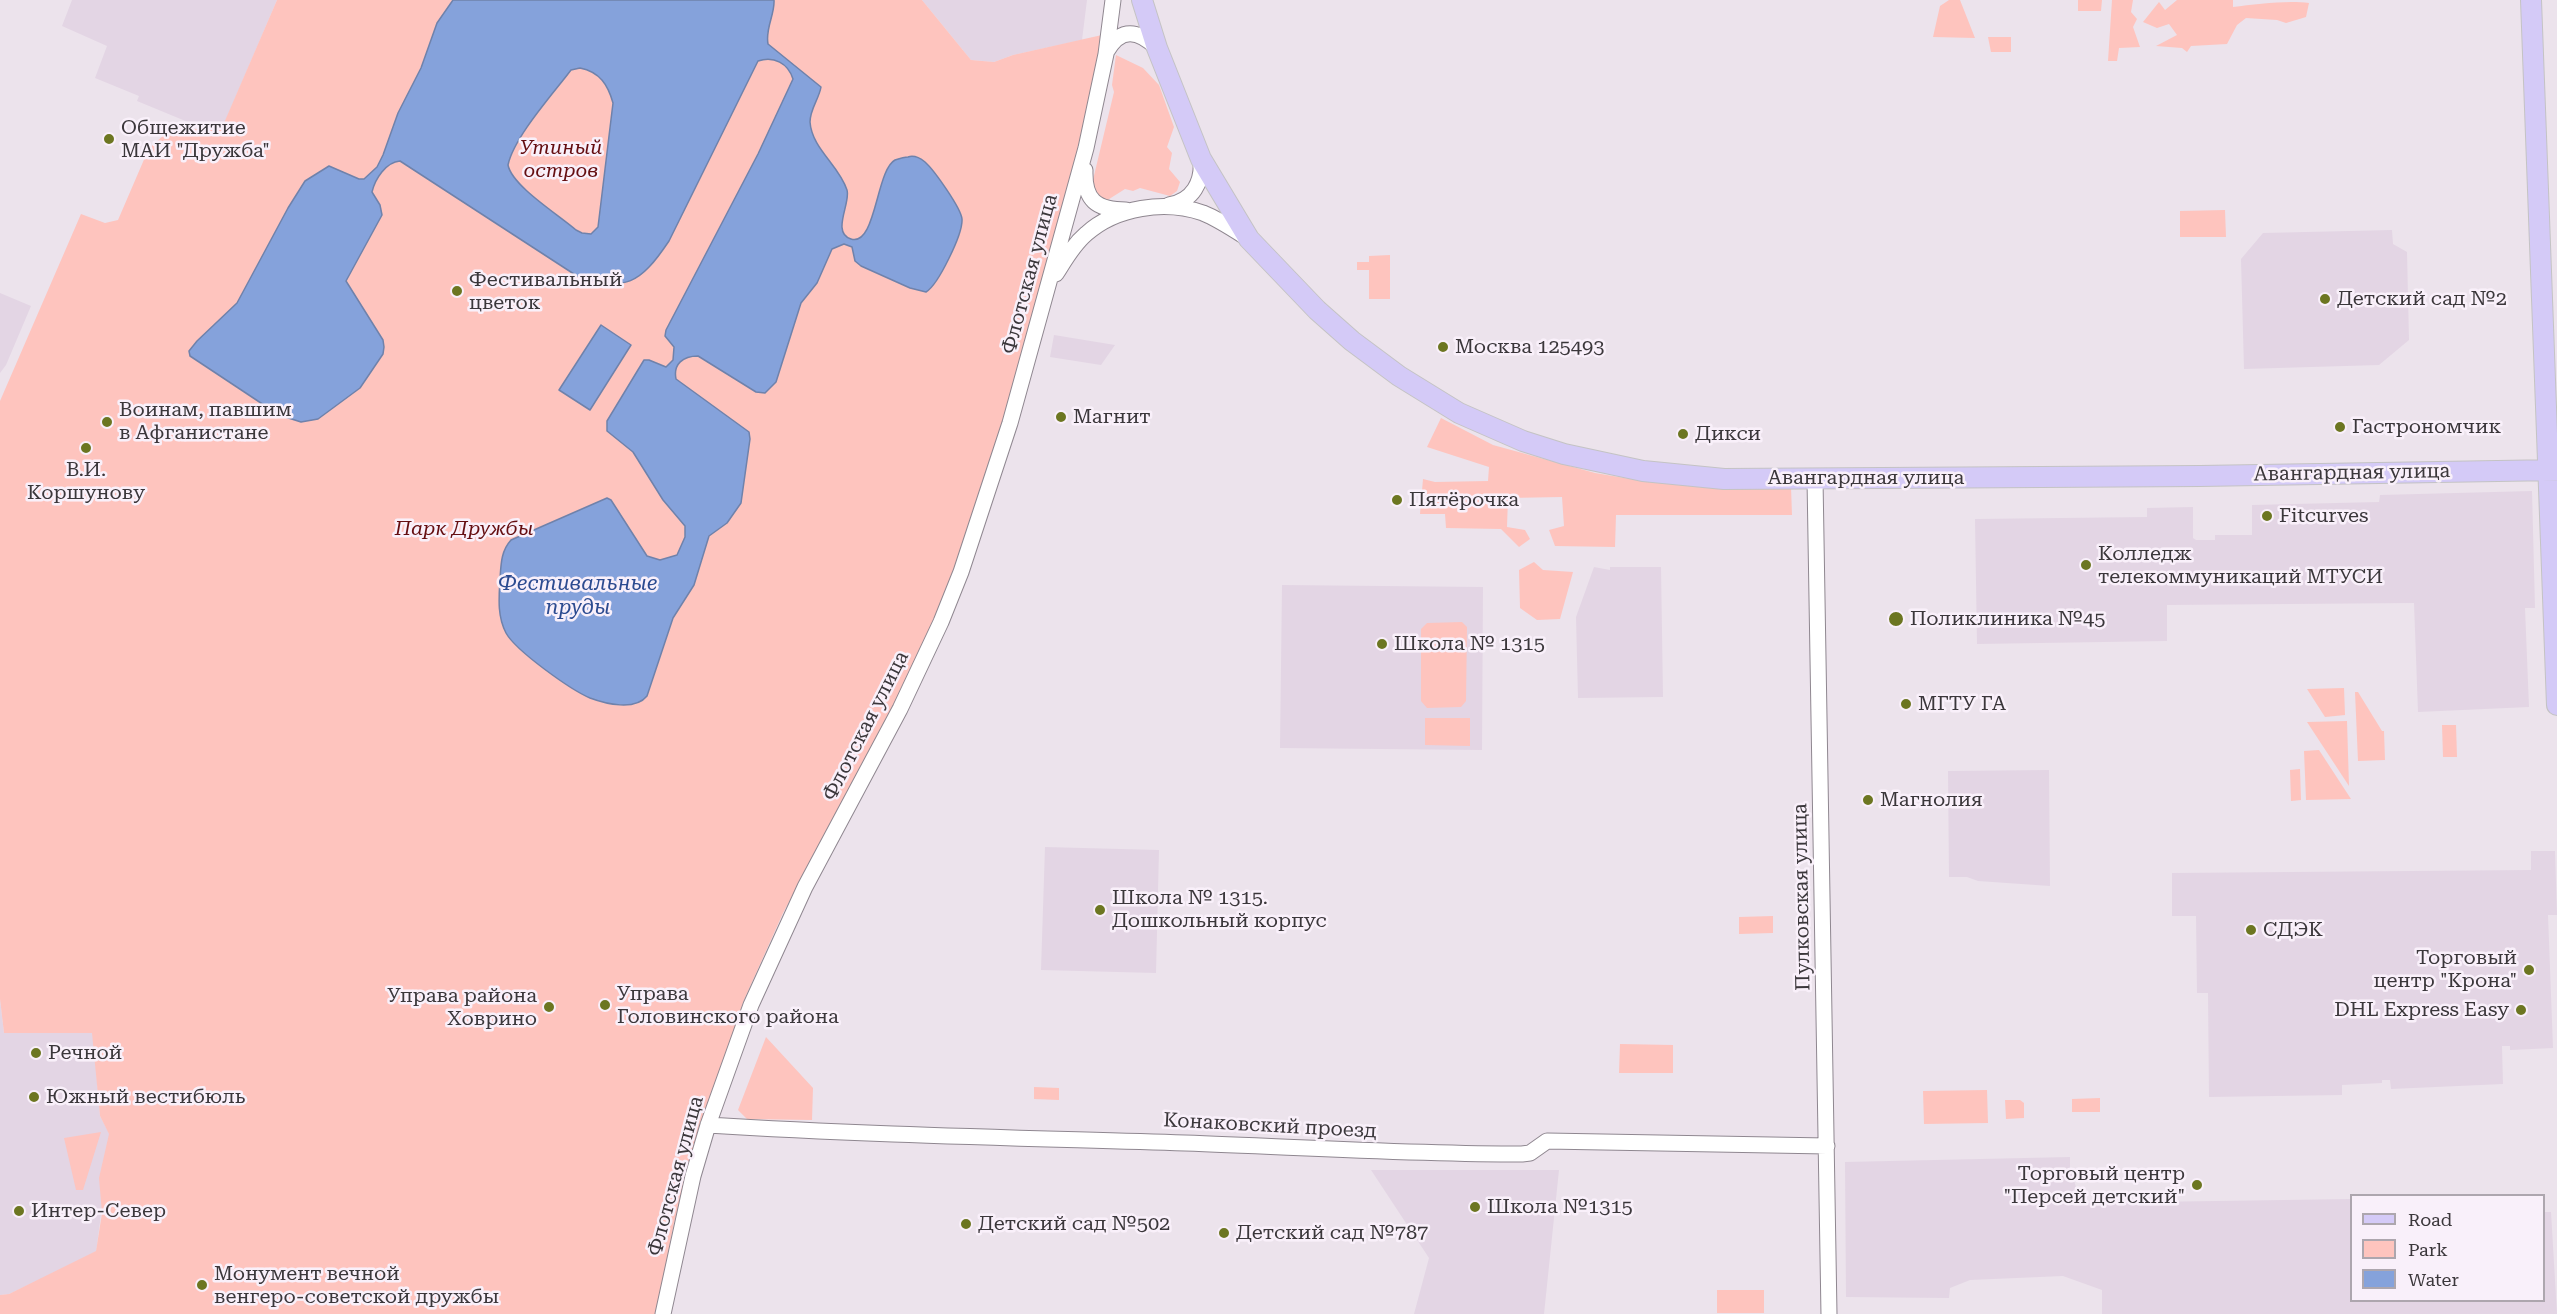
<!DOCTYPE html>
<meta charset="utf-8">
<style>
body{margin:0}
#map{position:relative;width:2557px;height:1314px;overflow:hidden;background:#ece3ec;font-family:"Roboto Serif",serif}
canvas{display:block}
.legend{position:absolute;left:2350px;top:1194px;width:195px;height:108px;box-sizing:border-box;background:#f9f0fa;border:2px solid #ada6ae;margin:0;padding:8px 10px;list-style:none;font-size:18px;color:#3b373b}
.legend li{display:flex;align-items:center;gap:12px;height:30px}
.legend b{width:30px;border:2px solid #ada6ae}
</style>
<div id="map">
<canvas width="2557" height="1314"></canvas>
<ul class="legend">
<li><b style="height:8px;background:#d4caf7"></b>Road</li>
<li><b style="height:16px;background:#fec4be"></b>Park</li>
<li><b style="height:16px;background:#85a2db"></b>Water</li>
</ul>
</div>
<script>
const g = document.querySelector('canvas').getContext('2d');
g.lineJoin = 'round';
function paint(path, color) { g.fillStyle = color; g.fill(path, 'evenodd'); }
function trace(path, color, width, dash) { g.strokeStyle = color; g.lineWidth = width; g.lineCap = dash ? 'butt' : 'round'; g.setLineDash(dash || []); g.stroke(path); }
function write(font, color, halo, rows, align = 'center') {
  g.font = font + ' "Roboto Serif",serif'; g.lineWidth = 5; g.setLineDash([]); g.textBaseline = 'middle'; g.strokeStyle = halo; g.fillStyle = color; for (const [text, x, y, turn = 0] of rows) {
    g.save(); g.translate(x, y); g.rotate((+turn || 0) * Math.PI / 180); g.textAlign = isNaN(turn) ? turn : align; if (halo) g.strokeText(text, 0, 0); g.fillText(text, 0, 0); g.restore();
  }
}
paint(new Path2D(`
 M72,0H277L225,122L200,127L137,101L139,96L95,78L107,46L62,26Z
 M922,0H1087L1082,40L1013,55L994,62L971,60Z
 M2392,230L2393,244L2407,252L2409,340L2379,365L2244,369L2241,259L2263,233Z
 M0,293L31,306L6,365L0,373Z
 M1054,335L1115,345L1101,365L1050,357Z
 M2532,491L2535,608H2525L2529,707L2418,712L2414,603L2167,605V641L1977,644L1975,519L2147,517V508L2193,507V538L2196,540H2215V535H2252V505L2379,502L2380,495Z
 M1594,567L1610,570V567H1661L1663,697L1578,698L1576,617Z
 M1282,585L1483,587L1482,750L1280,748Z
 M2049,770L2050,886L1978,881L1967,877H1949L1948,771Z
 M1045,847L1159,850L1156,973L1041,970Z
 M2531,851H2555L2557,915H2548L2553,1048L2510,1050V1046H2502L2503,1084L2391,1089L2390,1080H2382V1083L2342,1085V1095L2209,1097L2208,993H2197L2196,916H2172V873L2531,870Z
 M0,999L4,1033H93L100,1116L111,1137L96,1253L9,1294L0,1295Z
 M2070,1157V1168L2081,1203L2351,1199L2352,1300H2544V1212H2551L2557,1314H2102V1290L2063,1276L1970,1280L1950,1288L1949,1298L1846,1297L1845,1162Z
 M1371,1170H1559L1544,1314H1414L1429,1258Z`), '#e3d5e4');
paint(new Path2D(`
 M277,0H922L971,60L994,62L1013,55L1102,35L1088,122L1025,352L970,528L937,616L887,720L783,913L744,1000L699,1132L674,1223L656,1314H0V1295L9,1294L96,1251L102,1213L99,1178L109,1134L100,1116L92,1033H4L0,999V401L81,214L105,223L118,220L149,148L163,136L182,128L197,129L224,123Z
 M1949,0H1960L1975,38L1933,37L1940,6Z
 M2078,0H2102L2101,11H2078Z
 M2112,0H2133L2131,12L2137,19L2133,27L2140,47L2119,48L2117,61H2108Z
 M2177,0H2233V7C2256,4 2288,0 2309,3L2306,17L2286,23L2277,20L2246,18L2237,25L2227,44L2191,46L2187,52L2182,48L2156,46L2177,35L2169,24L2157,28L2143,22L2159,2L2165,10Z
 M1988,37H2011V52H1991Z
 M1116,55L1143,68L1159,85L1174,127L1167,147L1172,153L1169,169L1180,182L1177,191L1170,196L1140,188L1133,191L1125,189L1106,201L1094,191L1092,184L1114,92L1112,85Z
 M2225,210L2226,237H2180V211Z
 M1390,255V299H1369V270H1357V262H1369V256Z
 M1441,418L1493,445L1595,473L1648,482L1791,487L1792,515H1616L1615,547L1555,546L1549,530L1564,526L1562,497L1508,498L1507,527L1525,530L1530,539L1519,547L1501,529L1446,528L1445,514H1420L1423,479L1435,482L1488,481L1489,467L1427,447Z
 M1534,562L1543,570L1573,572L1560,619L1537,620L1520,608L1519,570Z
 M1462,622L1467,627L1466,701L1461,707L1427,708L1421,701V629L1427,623Z
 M2344,688L2345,715L2325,717L2307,689Z
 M2355,692H2358L2382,731H2384L2385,760L2358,761Z
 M1425,718H1470V746L1425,745Z
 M2347,721L2349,786L2307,722Z
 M2442,725H2456L2457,757H2443Z
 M2319,750L2351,799L2306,800L2304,751Z
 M2300,769L2301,800L2291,801L2290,770Z
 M1773,916V933L1739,934V917Z
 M766,1037L813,1088L812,1120L747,1119L738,1110Z
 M1620,1044L1673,1045V1073H1619Z
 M1034,1087L1059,1088V1100L1034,1099Z
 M1987,1090L1988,1123L1924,1124L1923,1091Z
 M2100,1098V1112H2072V1099Z
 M2005,1100H2020L2024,1103V1118L2006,1119Z
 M101,1132L83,1190H76L64,1138Z
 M1717,1290H1764V1313H1717Z`), '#fec4be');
const water = new Path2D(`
 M453,0H774C775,15 765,28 768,44L821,87C819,99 810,109 810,122C812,149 839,165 847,190C851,203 831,233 851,239C876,247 876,170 895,160C898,159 905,157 908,157C914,155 920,158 925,162C934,170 961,208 962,219C963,234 938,285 926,292L910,288L861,266L855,261L852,247L844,244L832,249L817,283L801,303L776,382L765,393L756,392L698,356C683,356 673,364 676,379L749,432L750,439L741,503L727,523L709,536L694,585L673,618L647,696C635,711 606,704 590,698C571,690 516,651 506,633C497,616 499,597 500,579C501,564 501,551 511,540L607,498L611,500L647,556L660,560L677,555L685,537V526L663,500L633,452L607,431V421L644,360H649L666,367L673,360L674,347L665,336L666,330L758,154L793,79C788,63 774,56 758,61L669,241C640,284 626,292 577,276L400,161C386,162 375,179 372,192L380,205L382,215L346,281L383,340L384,347L383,354L360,388L318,419L301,422L279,415L190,356L189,351L197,341L237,303L288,208L305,181L329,166L359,179H364L377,167L383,155L398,113L421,68L437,23ZM580,68C600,72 608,85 613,103L598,227L591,234L582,233L576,230C559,215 512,186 508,165C514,137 553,94 571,70Z
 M601,325L631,345L590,410L559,390Z`);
paint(water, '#85a2db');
trace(water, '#6f82ab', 1.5);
const minor = new Path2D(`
 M1107,51C1121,27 1138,30 1157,48
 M1085,170C1084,200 1096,210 1126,210
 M1169,205C1193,201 1203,182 1201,159
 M1056,274C1065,260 1073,245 1086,234C1116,207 1165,200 1203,213C1218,219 1233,229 1247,238
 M1815,479L1829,1314
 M708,1125C867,1135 1027,1138 1185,1143C1298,1147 1409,1154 1522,1154L1530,1153L1547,1141L1827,1146
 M663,1314L693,1176L708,1125L751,1005L805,887L900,709L941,622L961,572L1010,423L1086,148L1106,54L1113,0`);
const major = new Path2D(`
 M1142,0L1157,48L1201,159L1249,239L1317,310L1352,341L1399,376L1459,413L1523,441L1564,454L1643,471L1724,479L2200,476L2557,470
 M2531,0L2557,705`);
trace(minor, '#8f8790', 17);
trace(major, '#c4c3c4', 22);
trace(minor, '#fff', 15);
trace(major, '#d4caf7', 20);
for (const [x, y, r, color] of [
 [109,139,6,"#6c7621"],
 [457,291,6,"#6c7621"],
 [2325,299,6,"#6c7621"],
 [1443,347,6,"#6c7621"],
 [1061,417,6,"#6c7621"],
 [107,422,6,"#6c7621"],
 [2340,427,6,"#6c7621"],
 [1683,434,6,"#6c7621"],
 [86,448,6,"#6c7621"],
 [1397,500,6,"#6c7621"],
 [2267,516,6,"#6c7621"],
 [2086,565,6,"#6c7621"],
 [1896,619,8,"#6c7621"],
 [1382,644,6,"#6c7621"],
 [1906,704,6,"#6c7621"],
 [1868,800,6,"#6c7621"],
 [1100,910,6,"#6c7621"],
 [2251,930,6,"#6c7621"],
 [2529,970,6,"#6c7621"],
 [605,1005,6,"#6c7621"],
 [549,1007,6,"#6c7621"],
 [2521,1010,6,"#6c7621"],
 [36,1053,6,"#6c7621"],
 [34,1097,6,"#6c7621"],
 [2197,1185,6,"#6c7621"],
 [1475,1207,6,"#6c7621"],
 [19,1211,6,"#6c7621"],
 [966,1224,6,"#6c7621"],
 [1224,1233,6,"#6c7621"],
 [202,1285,6,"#6c7621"]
]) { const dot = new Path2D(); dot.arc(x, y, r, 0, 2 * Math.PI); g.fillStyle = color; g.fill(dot); trace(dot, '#f9f0fa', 2); }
write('20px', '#3b373b', '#f9f0fa', [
 ["Общежитие",121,128],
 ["МАИ \"Дружба\"",121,151],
 ["Фестивальный",469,280],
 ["цветок",469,303],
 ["Детский сад №2",2337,299],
 ["Москва 125493",1455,347],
 ["Воинам, павшим",119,410],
 ["в Афганистане",119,433],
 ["Магнит",1073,417],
 ["Гастрономчик",2352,427],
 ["Дикси",1695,434],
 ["В.И.",86,470,"center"],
 ["Коршунову",86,493,"center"],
 ["Пятёрочка",1409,500],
 ["Fitcurves",2279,516],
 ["Колледж",2098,554],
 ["телекоммуникаций МТУСИ",2098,577],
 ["Поликлиника №45",1910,619],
 ["Школа № 1315",1394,644],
 ["МГТУ ГА",1918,704],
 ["Магнолия",1880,800],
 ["Школа № 1315.",1112,898],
 ["Дошкольный корпус",1112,921],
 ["СДЭК",2263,930],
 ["Торговый",2517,958,"right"],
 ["центр \"Крона\"",2517,981,"right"],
 ["Управа",617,994],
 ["Головинского района",617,1017],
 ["Управа района",537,996,"right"],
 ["Ховрино",537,1019,"right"],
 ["DHL Express Easy",2509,1010,"right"],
 ["Речной",48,1053],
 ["Южный вестибюль",46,1097],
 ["Торговый центр",2185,1174,"right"],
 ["\"Персей детский\"",2185,1197,"right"],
 ["Школа №1315",1487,1207],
 ["Интер-Север",31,1211],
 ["Детский сад №502",978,1224],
 ["Детский сад №787",1236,1233],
 ["Монумент вечной",214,1274],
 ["венгеро-советской дружбы",214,1297]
], 'left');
write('italic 20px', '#650e11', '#f9f0fa', [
 ["Утиный",561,148],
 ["остров",561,171],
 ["Парк Дружбы",464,529]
]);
write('20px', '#3b373b', '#f9f0fa', [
 ["Флотская улица",1030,274,-75],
 ["Авангардная улица",2352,473,-1],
 ["Авангардная улица",1866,478],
 ["Флотская улица",866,726,-63],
 ["Пулковская улица",1802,897,-91],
 ["Конаковский проезд",1270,1126,3],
 ["Флотская улица",676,1176,-75]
]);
write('italic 21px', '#2c4b90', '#f9f0fa', [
 ["Фестивальные",578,584],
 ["пруды",578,608]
]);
</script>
